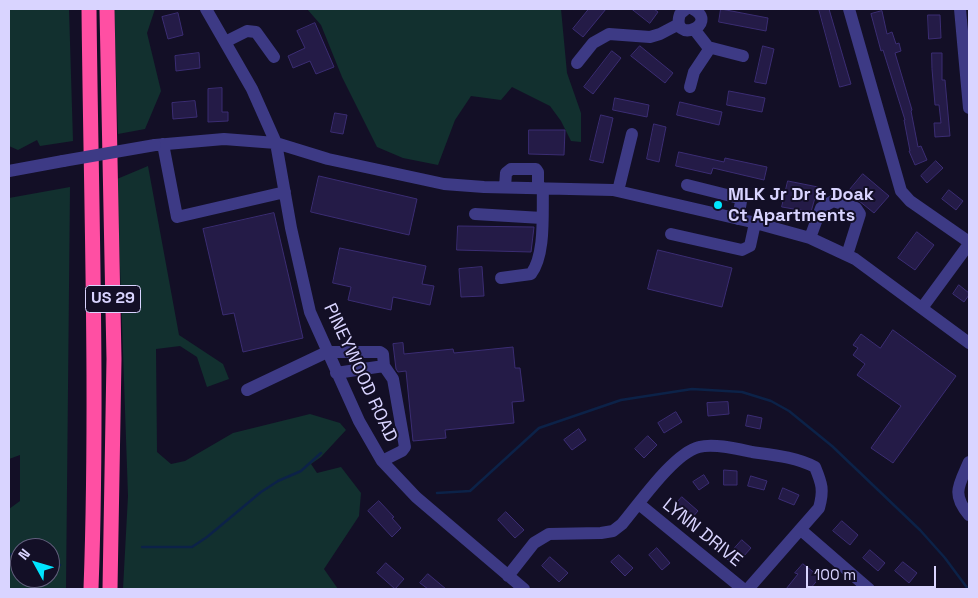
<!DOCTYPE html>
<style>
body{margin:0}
#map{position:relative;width:978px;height:598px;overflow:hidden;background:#130f26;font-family:"Space Grotesk",sans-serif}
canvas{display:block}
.frame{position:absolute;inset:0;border:10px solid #d9d4ff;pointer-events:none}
.north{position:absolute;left:10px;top:538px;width:50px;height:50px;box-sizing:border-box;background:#130f26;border:1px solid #625e7d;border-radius:50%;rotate:309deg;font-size:14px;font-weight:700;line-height:20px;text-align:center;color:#d9d4ff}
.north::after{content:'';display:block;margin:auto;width:18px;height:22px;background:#00e5ff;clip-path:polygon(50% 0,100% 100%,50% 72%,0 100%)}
.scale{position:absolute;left:806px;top:566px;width:130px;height:22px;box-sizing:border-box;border:2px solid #d9d4ff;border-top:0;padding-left:6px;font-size:15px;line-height:18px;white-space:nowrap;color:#d9d4ff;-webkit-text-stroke:4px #130f26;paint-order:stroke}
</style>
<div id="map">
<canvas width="978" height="598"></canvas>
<div class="frame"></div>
<div class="north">N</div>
<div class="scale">100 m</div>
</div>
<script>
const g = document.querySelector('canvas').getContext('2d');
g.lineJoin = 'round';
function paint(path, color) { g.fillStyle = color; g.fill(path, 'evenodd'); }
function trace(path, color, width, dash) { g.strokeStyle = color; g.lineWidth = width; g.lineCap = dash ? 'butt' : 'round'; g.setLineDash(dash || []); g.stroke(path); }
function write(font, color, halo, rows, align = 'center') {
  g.font = font + ' "Space Grotesk",sans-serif'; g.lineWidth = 4; g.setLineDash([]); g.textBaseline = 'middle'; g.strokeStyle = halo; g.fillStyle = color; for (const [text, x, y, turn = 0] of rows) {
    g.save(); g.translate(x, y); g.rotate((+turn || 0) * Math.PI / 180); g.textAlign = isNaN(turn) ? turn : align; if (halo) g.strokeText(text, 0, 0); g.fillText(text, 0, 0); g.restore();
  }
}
paint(new Path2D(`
 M9,9H69L73,141L40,146L37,140L18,150L9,146Z
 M114,9H155L147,33L161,91L145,129L118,134Z
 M307,9H561L567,73L581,113V142L571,141L561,121L550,106L512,87L501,100L471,96L455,120L438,165L403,158L377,147L342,77L321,25Z
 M148,166L179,335L223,364L229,379L207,387L197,357L180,346L156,349L157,452L171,464L185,461L233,433L310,414L340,423L346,430L321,457L311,464L317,473L341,467L361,493L359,516L324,569L338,589H123L128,496L117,179Z
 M70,187L66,589H9V509L20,501V455L9,459V198ZM20,548H50V578H20Z`), '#12302f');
trace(new Path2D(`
 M437,493L470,491L539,428L621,400L692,389L742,392L771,401L789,411L832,446L920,530L945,558L968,589
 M142,547H192L207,537L261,492L278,481L301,471L321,453
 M9,554L20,556
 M50,563L60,565`), '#0c2248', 2.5);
const building = new Path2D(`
 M589,9H606L583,37L573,29Z
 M632,9H654L658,12L650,23Z
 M721,9L768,18L766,31L719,22Z
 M819,9H829L851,84L840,87Z
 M882,11L887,34L892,32L896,44L899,43L901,51L895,53L912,110L911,111L918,147L921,146L927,160L915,165L909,151H910L904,120H905L883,50L881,51L871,14Z
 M178,13L183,35L168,39L162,17Z
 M928,15H940L941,38L929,39Z
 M315,23L334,67L316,74L310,61L293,68L288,56L305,48L297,31Z
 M640,46L673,73L665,83L631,56Z
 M763,46L774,49L766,84L755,82Z
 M612,51L621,58L593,94L584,87Z
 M199,53L200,68L176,71L175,56Z
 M932,53H942V80H945L950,136L935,137L934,123H941L939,105H935L932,69Z
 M222,88V112H228V121L208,122V89Z
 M729,91L765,98L762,112L727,105Z
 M615,98L649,105L647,117L613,110Z
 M195,101L197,117L173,119L172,103Z
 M680,102L722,112L719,125L677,115Z
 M335,113L347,115L343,134L331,132Z
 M601,115L613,118L603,163L590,160Z
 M654,124L666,127L659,162L647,159Z
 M529,130H565L564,155L529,154Z
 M679,152L724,162L725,158L767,167L764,180L713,168L711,174L676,166Z
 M936,161L943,168L927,183L921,176Z
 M863,174L889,196L874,213L848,192Z
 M319,176L417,199L409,235L311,212Z
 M788,181L818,187L811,212L782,207Z
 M949,190L963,201L956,210L942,199Z
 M274,213L303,338L243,352L234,313L223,315L203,229Z
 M458,226L534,227L531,252L457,250Z
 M917,232L934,245L915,270L898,258Z
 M340,248L426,266L422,284L434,286L430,305L393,297L391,310L348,300L351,287L333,283Z
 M658,250L732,268L722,307L648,289Z
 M482,267L484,296L461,297L459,269Z
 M959,285L969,293V295L964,302L953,294Z
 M893,330L956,376L893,463L871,448L901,406L857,375L865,364L853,355L858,348L853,345L861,334L880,348Z
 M403,343L404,354L453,349L454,353L513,347L515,368H520L524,401L512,402L514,423L445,430L446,438L413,441L406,371L398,372L396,369L393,344Z
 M728,402L729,414L708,416L707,403Z
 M676,412L682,422L664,433L658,423Z
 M748,415L762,418L760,429L746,426Z
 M579,429L586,440L572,450L564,440Z
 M648,436L657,445L644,458L635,449Z
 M724,470L737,471V485H724Z
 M704,475L709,483L699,490L693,482Z
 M751,476L767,481L764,490L748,486Z
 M783,488L799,495L794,505L779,499Z
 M682,497L698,511L690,520L674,506Z
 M379,501L394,517L392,518L401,528L392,537L368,511Z
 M506,512L524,530L515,538L498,520Z
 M842,521L858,535L850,545L833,531Z
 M742,540L751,548L735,566L726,558Z
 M657,548L670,563L662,570L649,555Z
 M870,550L885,563L878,571L863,558Z
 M619,555L633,568L625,576L611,562Z
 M550,557L568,573L559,582L542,566Z
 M903,562L917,573L909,583L895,571Z
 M386,563L404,579L395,589L377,573Z
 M803,564L820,577L810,589H786L798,574L795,573Z
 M428,574L446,589H428L420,583Z`);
paint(building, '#241b47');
trace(building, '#3b2d73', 1);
trace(new Path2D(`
 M206,9L252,89L276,143L291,228L310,312L359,421L382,461L416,497L524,589
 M686,9L680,14C670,45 721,25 693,9
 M849,9L901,191L910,201L969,242
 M960,9L969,108
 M694,29L708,47L743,56
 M225,42L247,31L256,32L274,57
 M577,63L593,43L609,34L650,37L660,34L679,24
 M690,87L694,72L710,48
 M163,144L177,217L285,192
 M155,145L224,139L276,143L328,159L444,184L484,187L613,190L752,222L810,238L855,259L969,343
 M9,171L63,161
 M687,185L739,198L741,201L738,219
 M505,187L506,173L511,169H536L538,172V188
 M618,191L632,134
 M475,214L542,218
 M671,234L742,250L750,246L755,223
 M810,238L821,208L833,201L856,208L860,214L847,255
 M501,278L531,274C546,254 542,212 543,188
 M922,308L969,244
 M247,390L327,352H380L383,354L384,366L336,373
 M382,461L402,451L405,447L393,379L384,366
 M969,462C959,485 951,494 969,515
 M639,504L743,589
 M801,530L869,589
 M508,576L534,543L549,534L601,533L613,531L622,524C639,504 674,453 699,447C714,443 738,449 752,452C774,455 796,457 815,467C822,484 824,490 819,508L748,589`), '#3d3a85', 12);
trace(new Path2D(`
 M89,9C91,202 98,396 91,589
 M107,9L114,359L110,589`), '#ff4fa3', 15);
trace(new Path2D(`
 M63,161L155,145`), '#3d3a85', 12);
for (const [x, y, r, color] of [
 [718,205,5,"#00e5ff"]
]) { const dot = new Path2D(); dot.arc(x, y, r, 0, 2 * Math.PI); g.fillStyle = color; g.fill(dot); trace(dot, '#130f26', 2); }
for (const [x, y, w] of [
 [113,299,55]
]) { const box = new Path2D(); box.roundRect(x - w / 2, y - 13.5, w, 27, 4); g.fillStyle = '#130f26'; g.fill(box); trace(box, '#d9d4ff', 1); }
write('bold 16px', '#d9d4ff', null, [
 ["US 29",113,299]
]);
write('bold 18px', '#d9d4ff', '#130f26', [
 ["MLK Jr Dr & Doak",728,195],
 ["Ct Apartments",728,216]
], 'left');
write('18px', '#d9d4ff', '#130f26', [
 ["PINEYWOOD ROAD",360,373,65],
 ["LYNN DRIVE",702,533,39]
]);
</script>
